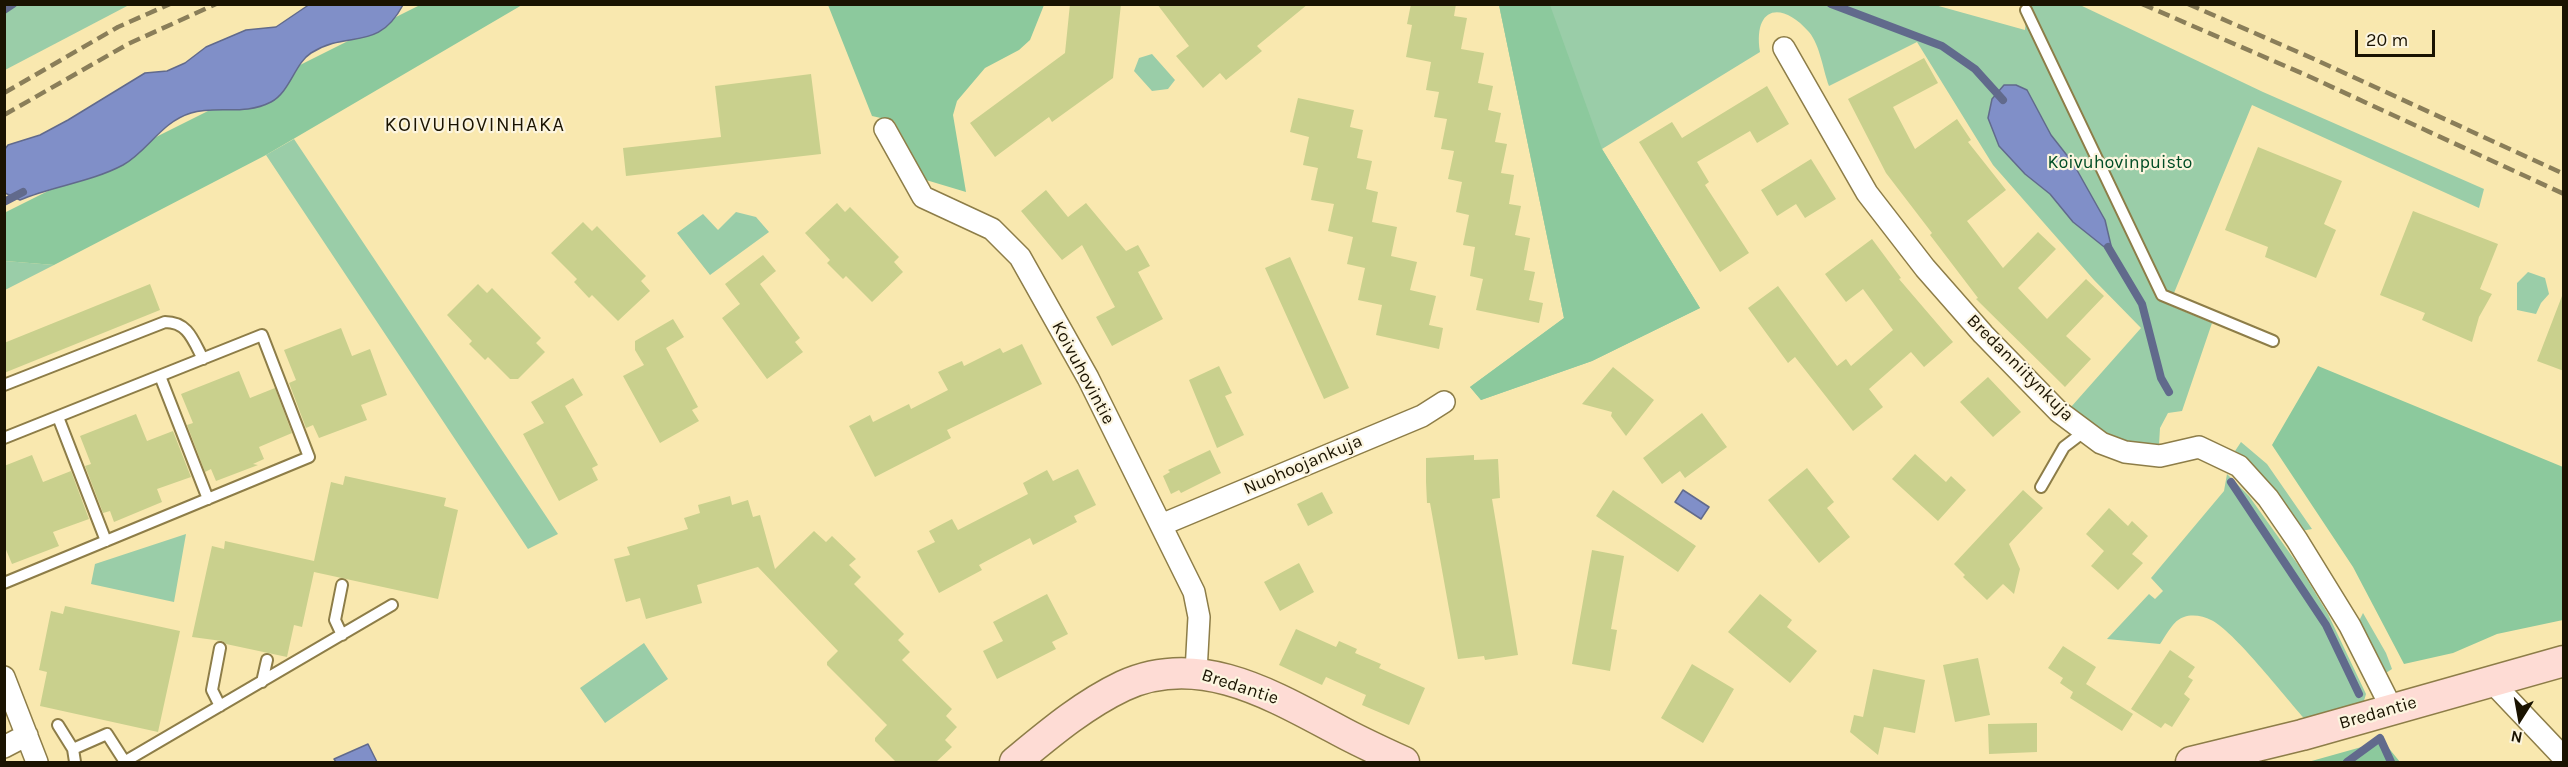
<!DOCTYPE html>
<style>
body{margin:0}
#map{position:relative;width:2568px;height:767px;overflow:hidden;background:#f9e8af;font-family:Karla,sans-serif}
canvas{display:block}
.frame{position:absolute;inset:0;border:6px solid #1a1301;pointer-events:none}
.north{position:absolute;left:2490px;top:689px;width:60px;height:60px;-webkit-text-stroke:4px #fcf5df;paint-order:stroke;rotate:191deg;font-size:16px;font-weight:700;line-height:24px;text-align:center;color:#1a1301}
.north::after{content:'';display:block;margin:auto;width:21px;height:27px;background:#1a1301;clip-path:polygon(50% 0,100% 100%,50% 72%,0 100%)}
.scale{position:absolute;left:2355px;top:30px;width:80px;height:27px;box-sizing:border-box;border:3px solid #1a1301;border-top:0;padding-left:8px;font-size:18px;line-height:21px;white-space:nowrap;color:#1a1301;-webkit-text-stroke:4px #fcf5df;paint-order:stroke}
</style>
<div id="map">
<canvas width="2568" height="767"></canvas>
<div class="frame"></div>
<div class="north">N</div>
<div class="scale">20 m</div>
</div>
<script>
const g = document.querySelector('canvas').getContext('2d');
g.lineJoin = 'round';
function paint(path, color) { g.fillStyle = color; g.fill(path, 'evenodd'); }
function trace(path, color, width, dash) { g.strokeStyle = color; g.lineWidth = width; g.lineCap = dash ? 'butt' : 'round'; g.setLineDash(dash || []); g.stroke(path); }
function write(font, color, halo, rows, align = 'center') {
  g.font = font + ' Karla,sans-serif'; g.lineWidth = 4.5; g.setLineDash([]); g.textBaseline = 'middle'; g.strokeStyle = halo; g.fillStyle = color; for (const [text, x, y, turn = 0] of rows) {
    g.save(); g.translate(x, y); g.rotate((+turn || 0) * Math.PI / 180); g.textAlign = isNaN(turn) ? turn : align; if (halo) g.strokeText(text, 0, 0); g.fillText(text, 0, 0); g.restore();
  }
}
paint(new Path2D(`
 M5,4H129V5L5,70Z
 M1499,5H1935L2025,30L2027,5H2080L2263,92L2484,189L2479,208L2252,105L2169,305L2212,323L2182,411L2168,413L2160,428L2159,445C2122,445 2097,435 2071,407L2141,328L2094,280L1993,165L1917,42L1829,86C1823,70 1820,45 1809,32C1781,0 1753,7 1760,52L1602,149L1700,308L1592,361L1481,400L1470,387L1564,318Z
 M1152,54L1175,80L1168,89L1152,91L1134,71L1139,58Z
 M294,139L558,534L528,549L266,155Z
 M736,212L756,217L769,232L710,275L677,233L703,214L718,230Z
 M5,261L54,265L5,290Z
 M2528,272L2545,278L2549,294L2541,303L2536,314L2517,310V283Z
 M2241,442L2267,464L2312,529L2301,531L2249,460L2235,451Z
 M2227,474L2249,496L2299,566L2328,614L2366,694L2364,701L2355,708L2304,718C2285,697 2233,630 2211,620C2204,616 2192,614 2184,617C2173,620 2166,636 2160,644L2107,639L2149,594L2155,599L2163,591L2151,578L2224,491Z
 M186,534L174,602L91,584L95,564Z
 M2363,613L2386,653L2392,669L2386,673L2380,667L2358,623Z
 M644,643L668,679L605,723L580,688Z`), '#9acda8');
paint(new Path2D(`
 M420,5H522L266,155L54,265L5,261L4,213Z
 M828,5H1044L1030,40L1019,50L985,68L957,101L953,115L966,192L926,180L894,121L872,116Z
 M1499,5H1550L1602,149L1700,308L1592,361L1481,400L1470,387L1564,318Z
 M2318,366L2563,467V620L2497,634L2453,653L2404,664L2353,567L2272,445Z
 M2383,741L2400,762H2308Z`), '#8cc99d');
const water = new Path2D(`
 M310,4L403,5C377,53 349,29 311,53C295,63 290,92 271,102C244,116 217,105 191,113C161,122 148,151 123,165C91,182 53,186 20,200L5,193V149L8,145L40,135L68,120L145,73L167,71L185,63L206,47L246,30L276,27Z
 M2004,85H2016L2027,90L2051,135L2073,163L2105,220L2113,254L2073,222L2050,194L2025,174L1999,146L1988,118L1992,99Z
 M1683,490L1709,507L1701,519L1675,502Z
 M368,744L377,762H336L334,759Z`);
paint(water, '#808fc8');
trace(water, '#616a8c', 1.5);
trace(new Path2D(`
 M1831,4L1942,46L1975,69L2003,100
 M4,10L13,4
 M4,202L23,192
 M2108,247L2142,304L2161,378L2169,392
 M2231,482L2326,625L2359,694
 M2347,762L2380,738L2391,762`), '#616a8c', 8);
paint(new Path2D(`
 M1070,4H1121L1113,78L1052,122L1049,117L995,157L970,123L1065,53Z
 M1157,4H1308L1257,46L1262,51L1226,80L1220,73L1203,88L1176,56L1189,46Z
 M1411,4H1456L1454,16L1467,18L1461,49L1484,53L1478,83L1493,86L1488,110L1501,113L1495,142L1507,144L1501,173L1514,175L1509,204L1521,206L1515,235L1530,238L1524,270L1535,272L1529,300L1543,303L1539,323L1476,310L1483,279L1470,276L1475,247L1463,245L1469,215L1456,212L1462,182L1448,179L1454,151L1441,149L1447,119L1434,117L1439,92L1426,90L1431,62L1406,57L1412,25L1407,24Z
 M1924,58L1938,83L1893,107L1915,149L1957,119L1971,140L1968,142L2006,190L1967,221L2003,268L2038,232L2056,249L2018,288L2047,319L2086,279L2104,296L2066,336L2091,359L2065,387L1976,299L1978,298L1930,235L1932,233L1886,173L1848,99Z
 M811,74L821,154L626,176L623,148L721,137L715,86Z
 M1767,86L1789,124L1757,143L1750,131L1697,162L1709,182L1705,185L1749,253L1720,272L1639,142L1672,122L1682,138Z
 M1298,98L1354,110L1350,127L1363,130L1357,158L1372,161L1366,189L1378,192L1372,222L1397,227L1391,256L1417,262L1410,290L1436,296L1429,325L1443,328L1439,349L1376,335L1382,305L1358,300L1365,268L1347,264L1353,237L1328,231L1334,204L1311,200L1318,168L1303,165L1309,137L1290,132Z
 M2258,147L2342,181L2324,224L2336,230L2316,278L2265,257L2268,247L2225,230Z
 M1811,159L1836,199L1805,218L1796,204L1777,216L1761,190Z
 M1046,190L1068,217L1086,203L1126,251L1138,245L1150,266L1138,272L1163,319L1112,346L1096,317L1115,307L1082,245L1062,260L1021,211Z
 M837,203L845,212L850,207L899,257L894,262L903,272L872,302L846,276L843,279L827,263L830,260L805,233Z
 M2413,211L2498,244L2480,289L2492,294L2479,317L2472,342L2422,320L2425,313L2380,295Z
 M583,222L592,231L597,226L646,276L641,281L650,291L618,321L592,295L589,298L574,282L577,279L551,253Z
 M1872,239L1901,278L1899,279L1953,342L1924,367L1911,352L1869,389L1883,407L1853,431L1795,357L1788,363L1748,308L1778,286L1837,366L1846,359L1851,366L1893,330L1863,289L1846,302L1825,274Z
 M763,255L776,271L760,284L800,338L795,342L803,352L767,379L722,318L740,304L725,284Z
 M1290,257L1349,388L1324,399L1265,268Z
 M150,284L160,310L4,373V343Z
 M478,284L487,293L492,288L541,338L536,343L545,352L518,379H510L488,357L485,360L469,344L472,341L447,315Z
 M2562,296L2564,297V371L2537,361Z
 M673,319L684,337L666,348L698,407L692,410L699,421L660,443L623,376L644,365L635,350V341Z
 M341,328L352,356L370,349L387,395L361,405L367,420L319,438L313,425L306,428L289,383L296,380L284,350Z
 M1022,344L1042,384L947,430L951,438L875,477L849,426L870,415L873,422L909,404L911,409L948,390L938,372L962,361L964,366L1000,348L1003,353Z
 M1219,366L1232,393L1225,396L1244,435L1217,448L1189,380Z
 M1613,367L1654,400L1626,436L1611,416L1612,412L1582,404Z
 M239,371L250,398L275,388L292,433L259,447L264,459L253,464L258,465L216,481L211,469L205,472L187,425L193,423L181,394Z
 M1988,377L2021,412L1993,437L1960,402Z
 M573,378L583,395L565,406L598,465L592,468L598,480L559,501L523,434L544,423L531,402Z
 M1702,413L1727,447L1685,478L1680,471L1662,484L1643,458Z
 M136,414L147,441L173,431L191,477L157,489L162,502L114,522L110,511L103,513L85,466L91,464L80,436Z
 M1210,450L1221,473L1181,493L1179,490L1171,494L1163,476L1170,472L1168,470Z
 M1915,454L1946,482L1951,476L1966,490L1938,521L1892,479Z
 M32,455L43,482L71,471L89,519L53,532L59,546L12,564L4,545V466Z
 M1474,455V460L1498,459L1500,498L1492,499L1518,655L1485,660L1484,656L1458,659L1430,503H1427L1426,482V458Z
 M1807,468L1834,502L1827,508L1850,537L1819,563L1768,500Z
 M1078,469L1096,505L1074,516L1077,522L1033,545L1030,538L979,565L982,570L939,593L917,551L935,542L929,531L952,519L958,530L1028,494L1023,483L1047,470L1053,481Z
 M345,476L446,498L444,506L458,510L438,599L314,572L302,627L294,625L287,657L226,644L222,641L192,637L212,546L224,549L225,541L314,561L331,482L343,485Z
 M1613,490L1696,546L1678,572L1596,516Z
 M2023,490L2043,508L2009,544L2020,569L2014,594L2003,584L1987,600L1963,577L1965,575L1954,564Z
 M1322,492L1333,513L1308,526L1297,504Z
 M730,496L732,505L748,500L753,517L760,515L775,569L814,531L826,542L832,536L856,559L849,565L861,577L854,584L904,634L898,640L910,652L902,660L952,709L946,716L957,727L945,740L952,747L936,762H896L875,741V738L887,725L827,665V662L838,651L758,567L697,585L702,603L646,619L640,598L626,602L614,559L630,555L627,547L688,529L684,518L700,513L698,505Z
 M2109,508L2128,526L2132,521L2148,536L2132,554L2143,563L2118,590L2091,566L2104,551L2086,534Z
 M1592,550L1624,556L1611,629L1617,630L1610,671L1572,664Z
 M1299,563L1314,592L1280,611L1264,582Z
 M1047,594L1068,634L1052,642L1056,649L997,679L983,651L1003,641L993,622Z
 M1760,594L1792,620L1787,627L1817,651L1790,683L1728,632Z
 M65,606L180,631L158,732L40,706L47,672L39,670L51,611L63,614Z
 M1296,629L1336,647L1339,641L1357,649L1355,653L1381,664L1379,668L1425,688L1409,725L1362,705L1366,695L1326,677L1322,685L1279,665Z
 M2063,646L2096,667L2086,684L2133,714L2122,731L2070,698L2073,692L2060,683L2063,678L2048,668Z
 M2170,650L2195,667L2188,677L2193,680L2184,694L2190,699L2172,727L2165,723L2161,728L2131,709Z
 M1978,658L1990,715L1955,722L1943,665Z
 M1692,664L1734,689L1703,743L1661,718Z
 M1873,669L1925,680L1915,733L1884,727L1878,755L1850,732L1854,715L1863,717Z
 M2037,723V752L1989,754L1988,724Z`), '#c9d08d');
const lane = new Path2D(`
 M2026,10L2162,295L2273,341
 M160,376L208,499
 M4,385L165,322C188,322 193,340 203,359
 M58,417L106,541
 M4,438L262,335L309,457L4,583
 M2041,487L2064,447L2085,431
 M342,635L335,620L342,585
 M262,682L267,660
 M220,706L212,690L220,648
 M58,725L73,749L75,762
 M73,749L107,734L125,762
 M124,762L392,605`);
const street = new Path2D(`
 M1784,48L1867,193L1925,268L1983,334L2058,411L2101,443L2125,452L2160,456L2199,447L2239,466L2268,498L2297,540L2350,626L2392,709
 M885,129L923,197L992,229L1020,257L1088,378L1194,592L1199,617L1196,672
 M1161,525L1422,416L1444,402
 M4,677L37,762
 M2491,681L2564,758
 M4,747L27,735`);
const secondary = new Path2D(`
 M1015,762C1049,734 1083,705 1123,686C1199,651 1272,695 1338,730C1360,742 1382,752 1404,762
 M2191,762L2302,735L2564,661`);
trace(lane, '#8d7d48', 14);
trace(street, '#8d7d48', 24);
trace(secondary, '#8d7d48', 33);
trace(lane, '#fff', 10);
trace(street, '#fff', 21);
trace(secondary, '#fedcd5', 30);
trace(new Path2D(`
 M2142,4L2306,75L2564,194
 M2188,4L2314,59L2564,174
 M4,93L118,27L170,4
 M4,115L128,44L216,4`), '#8a7e59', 4.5, [12, 6]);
write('18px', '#004d26', '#fcf5df', [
 ["Koivuhovinpuisto",2120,163]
]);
write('18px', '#1a1301', '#fcf5df', [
 ["Bredanniitynkuja",2020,368,45],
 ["Koivuhovintie",1083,373,62],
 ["Nuohoojankuja",1303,465,-23],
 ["Bredantie",1240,687,18],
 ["Bredantie",2378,713,-16]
]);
g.letterSpacing = '1.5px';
write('20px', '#1a1301', '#fcf5df', [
 ["KOIVUHOVINHAKA",475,125]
]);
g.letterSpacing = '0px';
</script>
